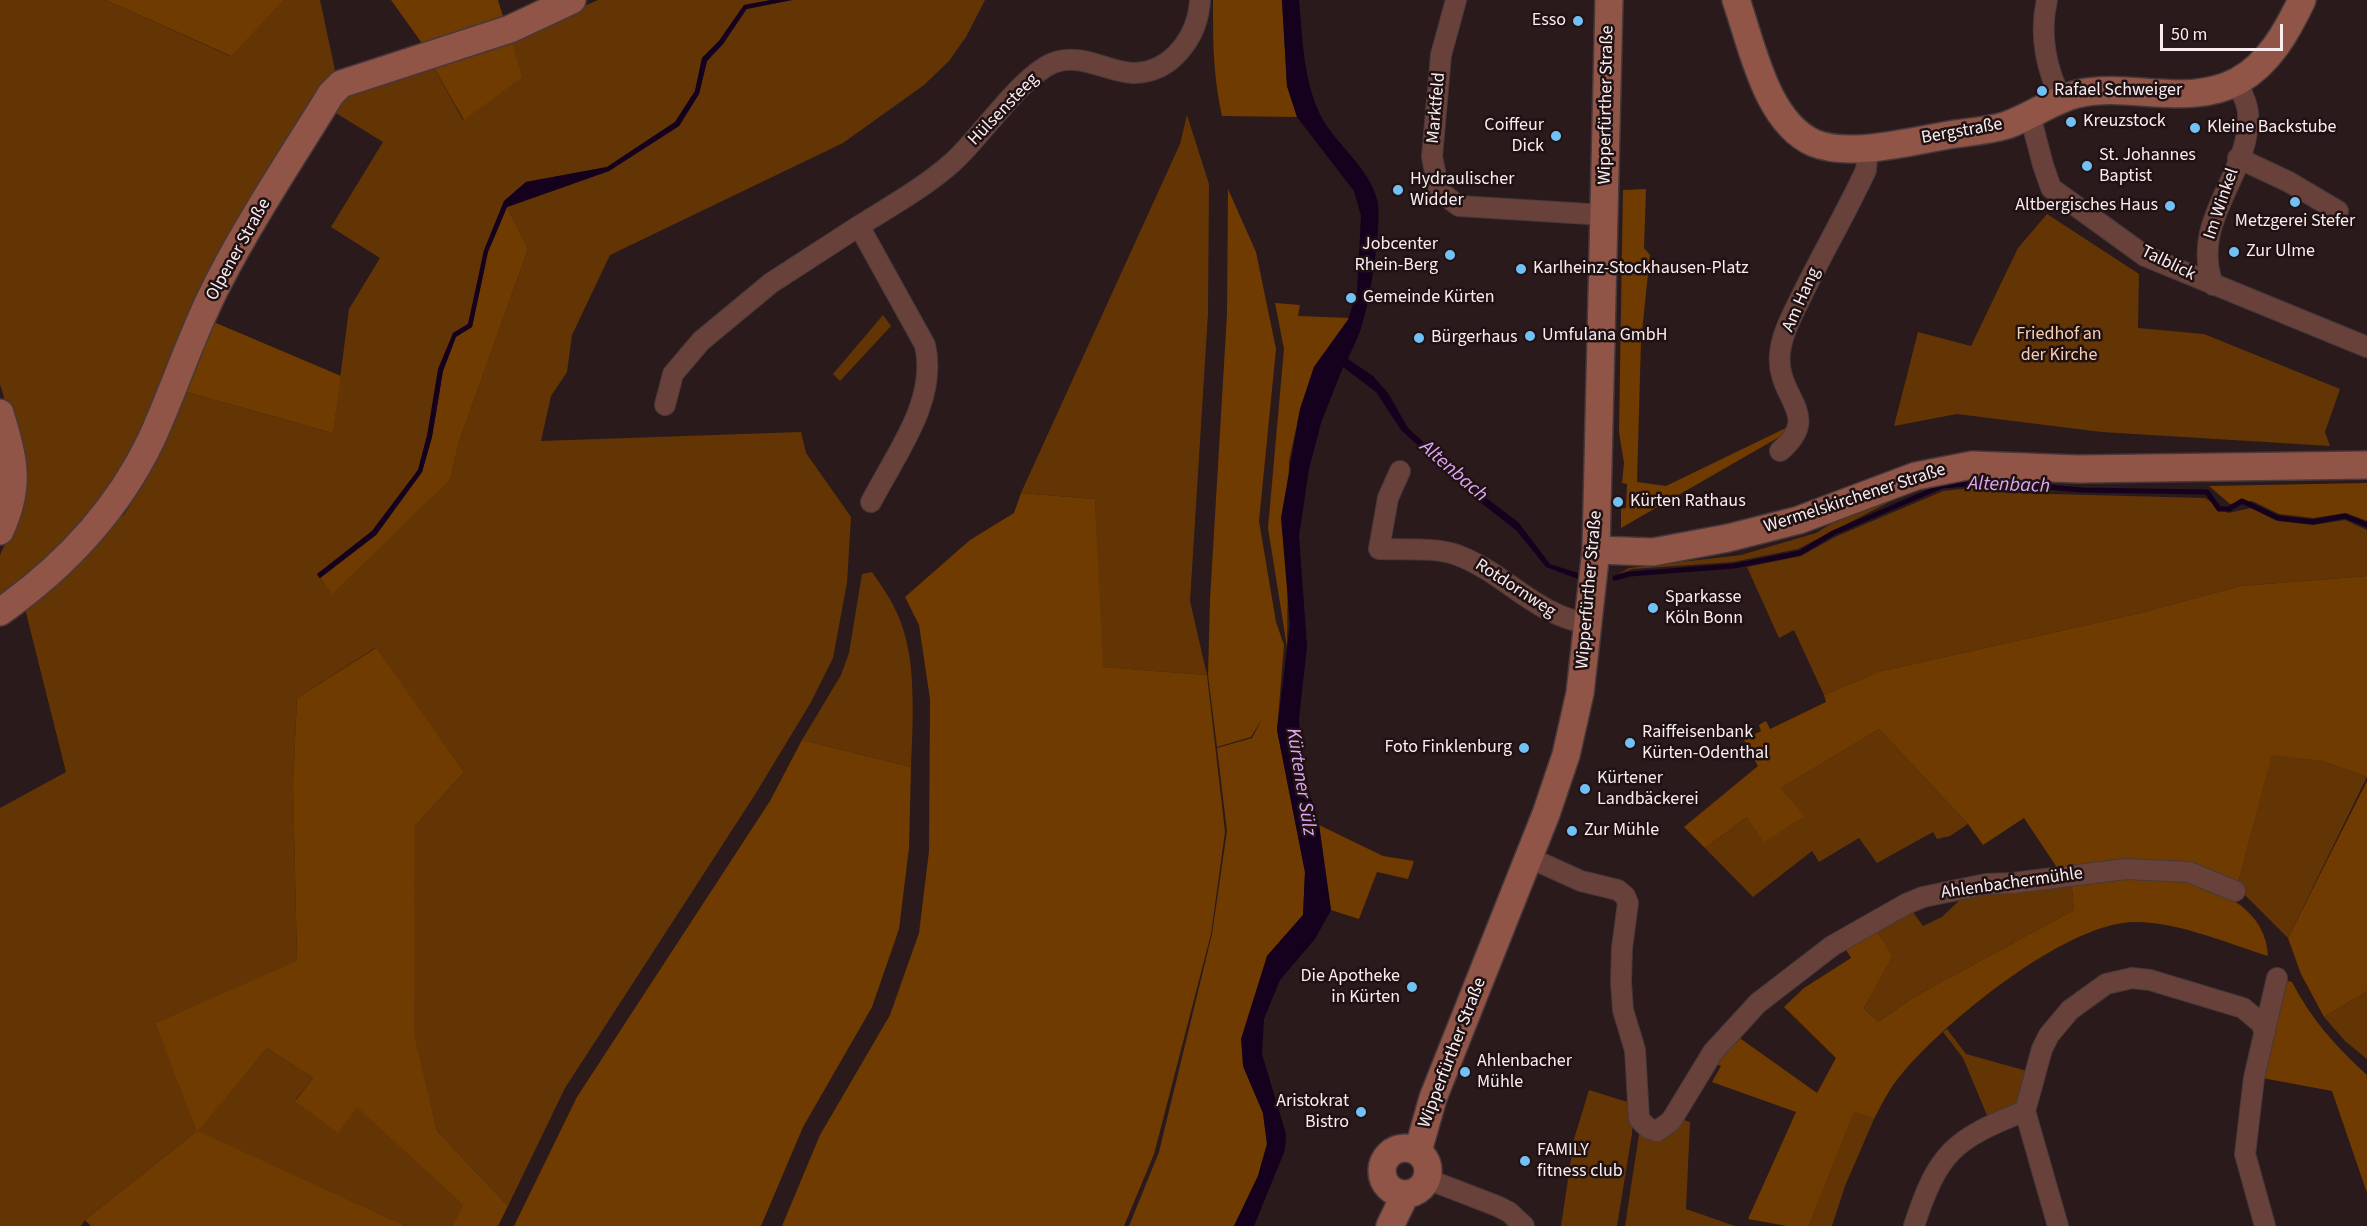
<!DOCTYPE html>
<meta charset="utf-8">
<style>
body{margin:0}
#map{position:relative;width:2367px;height:1226px;overflow:hidden;background:#2a1a1c;font-family:"Source Sans 3",sans-serif}
canvas{display:block}
.scale{position:absolute;left:2160px;top:24px;width:123px;height:27px;box-sizing:border-box;border:3px solid #f9edef;border-top:0;padding-left:8px;font-size:18px;line-height:21px;white-space:nowrap;color:#f9edef;-webkit-text-stroke:4px #201113;paint-order:stroke}
</style>
<div id="map">
<canvas width="2367" height="1226"></canvas>
<div class="scale">50 m</div>
</div>
<script>
const g = document.querySelector('canvas').getContext('2d');
g.lineJoin = 'round';
function paint(path, color) { g.fillStyle = color; g.fill(path, 'evenodd'); }
function trace(path, color, width, dash) { g.strokeStyle = color; g.lineWidth = width; g.lineCap = dash ? 'butt' : 'round'; g.setLineDash(dash || []); g.stroke(path); }
function write(font, color, halo, rows, align = 'center') {
  g.font = font + ' "Source Sans 3",sans-serif'; g.lineWidth = 5; g.setLineDash([]); g.textBaseline = 'middle'; g.strokeStyle = halo; g.fillStyle = color; for (const [text, x, y, turn = 0] of rows) {
    g.save(); g.translate(x, y); g.rotate((+turn || 0) * Math.PI / 180); g.textAlign = isNaN(turn) ? turn : align; if (halo) g.strokeText(text, 0, 0); g.fillText(text, 0, 0); g.restore();
  }
}
paint(new Path2D(`
 M0,0H106L230,56L284,0H320L336,75L316,91L121,474L60,548L0,598V555L19,513L10,417L0,384Z
 M598,0H771L744,5L719,41L702,58L695,91L675,122L607,167L526,182L504,201L468,324L453,333L418,470L372,531L317,575L332,593L450,480L459,442L528,249L507,207L609,171L679,126L699,94L707,61L723,44L747,9L792,0H985L966,37L949,61L924,85L843,143L610,255L572,335L567,372L551,396L541,441L801,432L806,453L851,517L847,583L833,658L811,702L756,793L565,1088L508,1206L437,1131L413,1035L415,826L464,772L375,648L297,698L293,784L297,962L155,1023L198,1130L267,1048L313,1078L295,1100L357,1106L463,1205L452,1226H406L197,1131L85,1220L81,1226H0V808L66,772L24,605L114,517L124,515L152,469L176,420L169,415L179,390L333,433L349,309L380,258L331,227L383,142L331,110L354,91L433,66L463,120L511,39Z
 M1187,115L1209,184L1208,313L1190,601L1207,675L1102,667L1095,499L1021,493L1180,144Z
 M2047,214L2139,274L2138,328L2204,334L2340,389L2325,432L2330,446L2102,432L1957,414L1894,426L1918,332L1971,346L2018,248Z
 M883,315L891,326L840,381L833,374Z
 M1989,486L2013,493L2205,498L2228,513L2251,508L2277,521L2313,525L2345,520L2367,530V576L2241,586L2140,613L1878,672L1824,695L1794,630L1779,638L1747,567L1801,556L1835,537L1943,491Z
 M1895,499L1798,549L1733,562L1632,569L1617,575L1629,568L1741,555L1816,533L1845,515Z
 M872,572C884,589 897,608 903,629C916,667 913,726 911,767L802,740L841,675L849,653L862,574Z
 M1879,729L1968,824L1950,836L1937,839L1933,832L1877,863L1859,838L1819,862L1812,851L1753,897L1705,848L1747,817L1803,816L1781,788Z
 M2272,754L2323,761L2367,777L2288,938L2237,887Z
 M2071,879L2074,910L1914,997L1878,1022L1864,1008L1893,956L1875,928L1910,908L1923,926L1942,917L1967,893Z
 M2367,991V1059L2345,1041L2324,1017Z
 M1947,1029L1966,1054L2027,1071L2022,1102L1989,1120L1963,1058L1943,1032Z
 M1589,1090L1634,1104L1632,1134L1617,1226H1561L1574,1139Z
 M1854,1110L1874,1119L1845,1186L1832,1226H1809Z
 M1677,1118L1690,1122L1686,1209L1735,1226H1625L1640,1128Z`), '#633505');
paint(new Path2D(`
 M106,0H284L231,56Z
 M391,0H498L505,23L424,46Z
 M1213,0H1282L1287,86L1297,117L1222,116C1213,73 1213,43 1213,0Z
 M511,39L522,77L464,120L433,66Z
 M1228,189L1256,252L1276,349L1259,521L1276,622L1284,645L1277,730L1305,872L1303,915L1267,956L1243,1066L1263,1113L1267,1144L1258,1176L1234,1226H1129L1159,1152L1212,934L1227,831L1217,748L1252,738L1262,719L1251,737L1217,747L1208,675L1210,600L1227,314Z
 M1646,189L1644,248L1650,255L1641,341L1637,482L1666,486L1790,426L1781,436L1621,528V509L1626,508L1627,484L1622,483L1624,463L1619,432L1623,190Z
 M507,207L528,249L459,442L450,480L332,594L320,578L376,535L422,472L432,437L443,371L456,336L472,327L488,252Z
 M1275,303L1300,305L1298,316L1349,318L1314,367L1300,410L1289,461L1287,647L1268,528L1284,349Z
 M209,320L341,376L333,433L179,390Z
 M2367,483V521L2346,513L2313,518L2279,514L2252,501L2230,504L2209,486Z
 M1021,493L1095,499L1103,667L1207,675L1225,832L1211,934L1154,1154L1124,1226H782L820,1135L890,1015L919,933L929,851L930,699L919,625L905,597L970,540L1014,513Z
 M2367,576V777L2323,761L2272,755L2237,887L2191,868L2060,872L2024,818L1983,845L1968,824L1879,729L1781,788L1804,816L1764,842L1747,817L1705,848L1684,827L1758,766L1744,740L1761,731L1759,725L1766,721L1770,729L1826,702L1824,695L1878,672L2140,613L2241,586Z
 M376,648L464,772L415,826L414,1035L437,1131L508,1206L498,1226H452L463,1205L357,1107L338,1133L295,1101L313,1078L267,1048L198,1131L406,1226H91L85,1220L197,1131L155,1023L297,961L293,784L297,698Z
 M802,740L911,767L909,848L899,929L872,1007L803,1127L761,1226H514L577,1097L770,801Z
 M2367,781V991L2324,1017L2301,974L2288,938Z
 M1319,825L1383,856L1414,861L1408,879L1377,872L1359,919L1331,910Z
 M2188,878C2225,893 2266,911 2268,956C2226,943 2179,922 2135,922C2066,922 1943,1023 1900,1076C1889,1089 1882,1104 1874,1119L1854,1111L1809,1226H1787L1748,1219L1796,1112L1712,1082L1721,1066L1710,1061L1734,1034L1817,1093L1836,1058L1784,1007L1804,988L1851,958L1843,945L1875,928L1893,956L1864,1008L1878,1022L1914,997L2074,910L2071,879Z
 M2283,980L2292,982C2311,1019 2336,1047 2367,1075V1193L2332,1091L2262,1078Z`), '#703b00');
paint(new Path2D(`
 M771,0H792L746,9L723,44L707,61L699,94L679,126L609,171L507,207L488,252L472,327L456,337L443,371L432,437L422,472L376,535L320,578L317,574L372,531L418,470L427,436L438,369L453,333L468,324L484,250L504,201L526,182L607,167L675,122L695,91L702,58L719,41L744,5Z
 M1282,0H1299C1303,41 1303,83 1323,120C1339,147 1368,167 1377,199C1383,221 1370,302 1362,325C1359,337 1352,348 1348,359L1373,376L1388,393L1408,428L1477,491L1518,522L1550,564L1578,573V579L1546,567L1517,531L1480,502L1401,430L1376,392L1343,367L1321,423L1309,469L1299,536L1307,646L1299,719L1301,749L1309,791L1319,825L1331,910L1315,939L1280,980L1264,1019L1262,1054L1286,1134L1285,1150L1254,1226H1234L1258,1176L1267,1144L1263,1113L1243,1066L1241,1039L1267,956L1303,915L1305,872L1277,730L1290,624L1281,518L1300,409L1314,367L1348,320L1357,291L1361,216L1354,191L1297,117L1287,86Z`), '#15001d');
trace(new Path2D(`
 M1615,578L1630,574L1734,566L1800,553L1833,533L1942,486L1989,482L2082,490L2207,492L2219,509H2229L2242,501L2278,518L2313,522L2345,516L2367,525`), '#15001d', 5);
const street = new Path2D(`
 M1456,0L1441,55L1432,157L1439,191L1459,206L1605,215
 M2047,0C2039,34 2046,70 2062,100
 M2030,115L2043,165L2051,188L2145,256L2367,347
 M2238,158L2289,182L2338,211
 M2213,285C2189,218 2252,175 2248,112C2247,102 2241,91 2237,82
 M665,405L673,374L701,341L771,283L859,226
 M1780,451C1824,414 1775,398 1780,353C1782,333 1793,314 1801,297C1822,254 1846,213 1866,170L1868,147
 M1400,471L1388,498L1379,549C1401,550 1437,547 1457,555C1506,573 1535,616 1590,624
 M871,502C895,455 938,401 925,345L859,226C891,206 925,187 953,162C981,137 1021,76 1053,63C1081,52 1107,72 1133,73C1173,73 1198,35 1200,0
 M1530,858L1581,881L1618,890L1625,896L1628,903L1622,948L1621,982L1623,1010L1635,1050L1639,1119L1648,1128L1657,1131L1671,1121L1713,1052L1758,1003L1832,946L1906,904L1923,897L1986,884L2013,883L2126,869L2189,872L2235,891
 M1427,1179L1497,1206L1509,1212L1524,1226
 M1914,1226C1938,1152 1954,1139 2025,1111
 M2058,1226L2025,1111L2042,1049L2049,1035L2070,1010L2106,984L2132,978L2150,980L2243,1008L2261,1023L2265,1033
 M2265,1226L2245,1154L2254,1078L2277,978`);
const secondary = new Path2D(`
 M1736,0C1752,45 1766,122 1814,143C1850,158 1911,141 1949,135C1968,132 1988,131 2007,125C2030,117 2053,100 2077,94C2130,82 2188,108 2238,81C2270,63 2287,31 2302,0
 M0,413C14,460 21,485 0,531
 M1596,550L1653,552L1728,538L1799,520L1916,476L1972,465L2078,469L2367,465
 M0,612C64,567 117,511 151,440C175,388 192,332 219,281C252,217 293,156 331,94L341,84L510,29L572,0
 M1382 1171a23 23 0 1 1 46 0a23 23 0 1 1-46 0Z
 M1418,1151L1433,1098L1546,814L1566,755L1580,693L1596,550L1609,0
 M1390,1226L1405,1195`);
trace(street, '#47383a', 22);
trace(secondary, '#47383a', 30);
trace(street, '#68423a', 20);
trace(secondary, '#915548', 27);
for (const [x, y, r, color] of [
 [1578,21,6,"#71c1f5"],
 [2042,91,6,"#71c1f5"],
 [2071,122,6,"#71c1f5"],
 [2195,128,6,"#71c1f5"],
 [1556,136,6,"#71c1f5"],
 [2087,166,6,"#71c1f5"],
 [1398,190,6,"#71c1f5"],
 [2295,202,6,"#71c1f5"],
 [2170,206,6,"#71c1f5"],
 [2234,252,6,"#71c1f5"],
 [1450,255,6,"#71c1f5"],
 [1521,269,6,"#71c1f5"],
 [1351,298,6,"#71c1f5"],
 [1530,336,6,"#71c1f5"],
 [1419,338,6,"#71c1f5"],
 [1618,502,6,"#71c1f5"],
 [1653,608,6,"#71c1f5"],
 [1630,743,6,"#71c1f5"],
 [1524,748,6,"#71c1f5"],
 [1585,789,6,"#71c1f5"],
 [1572,831,6,"#71c1f5"],
 [1412,987,6,"#71c1f5"],
 [1465,1072,6,"#71c1f5"],
 [1361,1112,6,"#71c1f5"],
 [1525,1161,6,"#71c1f5"]
]) { const dot = new Path2D(); dot.arc(x, y, r, 0, 2 * Math.PI); g.fillStyle = color; g.fill(dot); trace(dot, '#201113', 2); }
write('18px', '#f9edef', '#201113', [
 ["Esso",1566,21,"right"],
 ["Rafael Schweiger",2054,91],
 ["Kreuzstock",2083,122],
 ["Coiffeur",1544,126,"right"],
 ["Dick",1544,147,"right"],
 ["Kleine Backstube",2207,128],
 ["St. Johannes",2099,156],
 ["Baptist",2099,177],
 ["Hydraulischer",1410,180],
 ["Widder",1410,201],
 ["Altbergisches Haus",2158,206,"right"],
 ["Metzgerei Stefer",2295,222,"center"],
 ["Jobcenter",1438,245,"right"],
 ["Rhein-Berg",1438,266,"right"],
 ["Zur Ulme",2246,252],
 ["Karlheinz-Stockhausen-Platz",1533,269],
 ["Gemeinde Kürten",1363,298],
 ["Umfulana GmbH",1542,336],
 ["Bürgerhaus",1431,338],
 ["Kürten Rathaus",1630,502],
 ["Sparkasse",1665,598],
 ["Köln Bonn",1665,619],
 ["Raiffeisenbank",1642,733],
 ["Kürten-Odenthal",1642,754],
 ["Foto Finklenburg",1512,748,"right"],
 ["Kürtener",1597,779],
 ["Landbäckerei",1597,800],
 ["Zur Mühle",1584,831],
 ["Die Apotheke",1400,977,"right"],
 ["in Kürten",1400,998,"right"],
 ["Ahlenbacher",1477,1062],
 ["Mühle",1477,1083],
 ["Aristokrat",1349,1102,"right"],
 ["Bistro",1349,1123,"right"],
 ["FAMILY",1537,1151],
 ["fitness club",1537,1172]
], 'left');
write('18px', '#f9edef', '#201113', [
 ["Wipperfürther Straße",1607,105,-89],
 ["Marktfeld",1437,108,-85],
 ["Hülsensteeg",1004,110,-46],
 ["Bergstraße",1962,132,-10],
 ["Im Winkel",2222,204,-71],
 ["Olpener Straße",239,250,-61],
 ["Talblick",2168,264,26],
 ["Am Hang",1802,300,-66],
 ["Wermelskirchener Straße",1855,499,-18],
 ["Rotdornweg",1515,589,33],
 ["Wipperfürther Straße",1590,590,-85],
 ["Ahlenbachermühle",2012,884,-8],
 ["Wipperfürther Straße",1453,1053,-69]
]);
write('18px', '#f6ceaf', '#201113', [
 ["Friedhof an",2059,335],
 ["der Kirche",2059,356]
]);
write('italic 20px', '#dea6f4', '#201113', [
 ["Altenbach",1453,472,41],
 ["Altenbach",2009,486,2],
 ["Kürtener Sülz",1300,782,81]
]);
</script>
